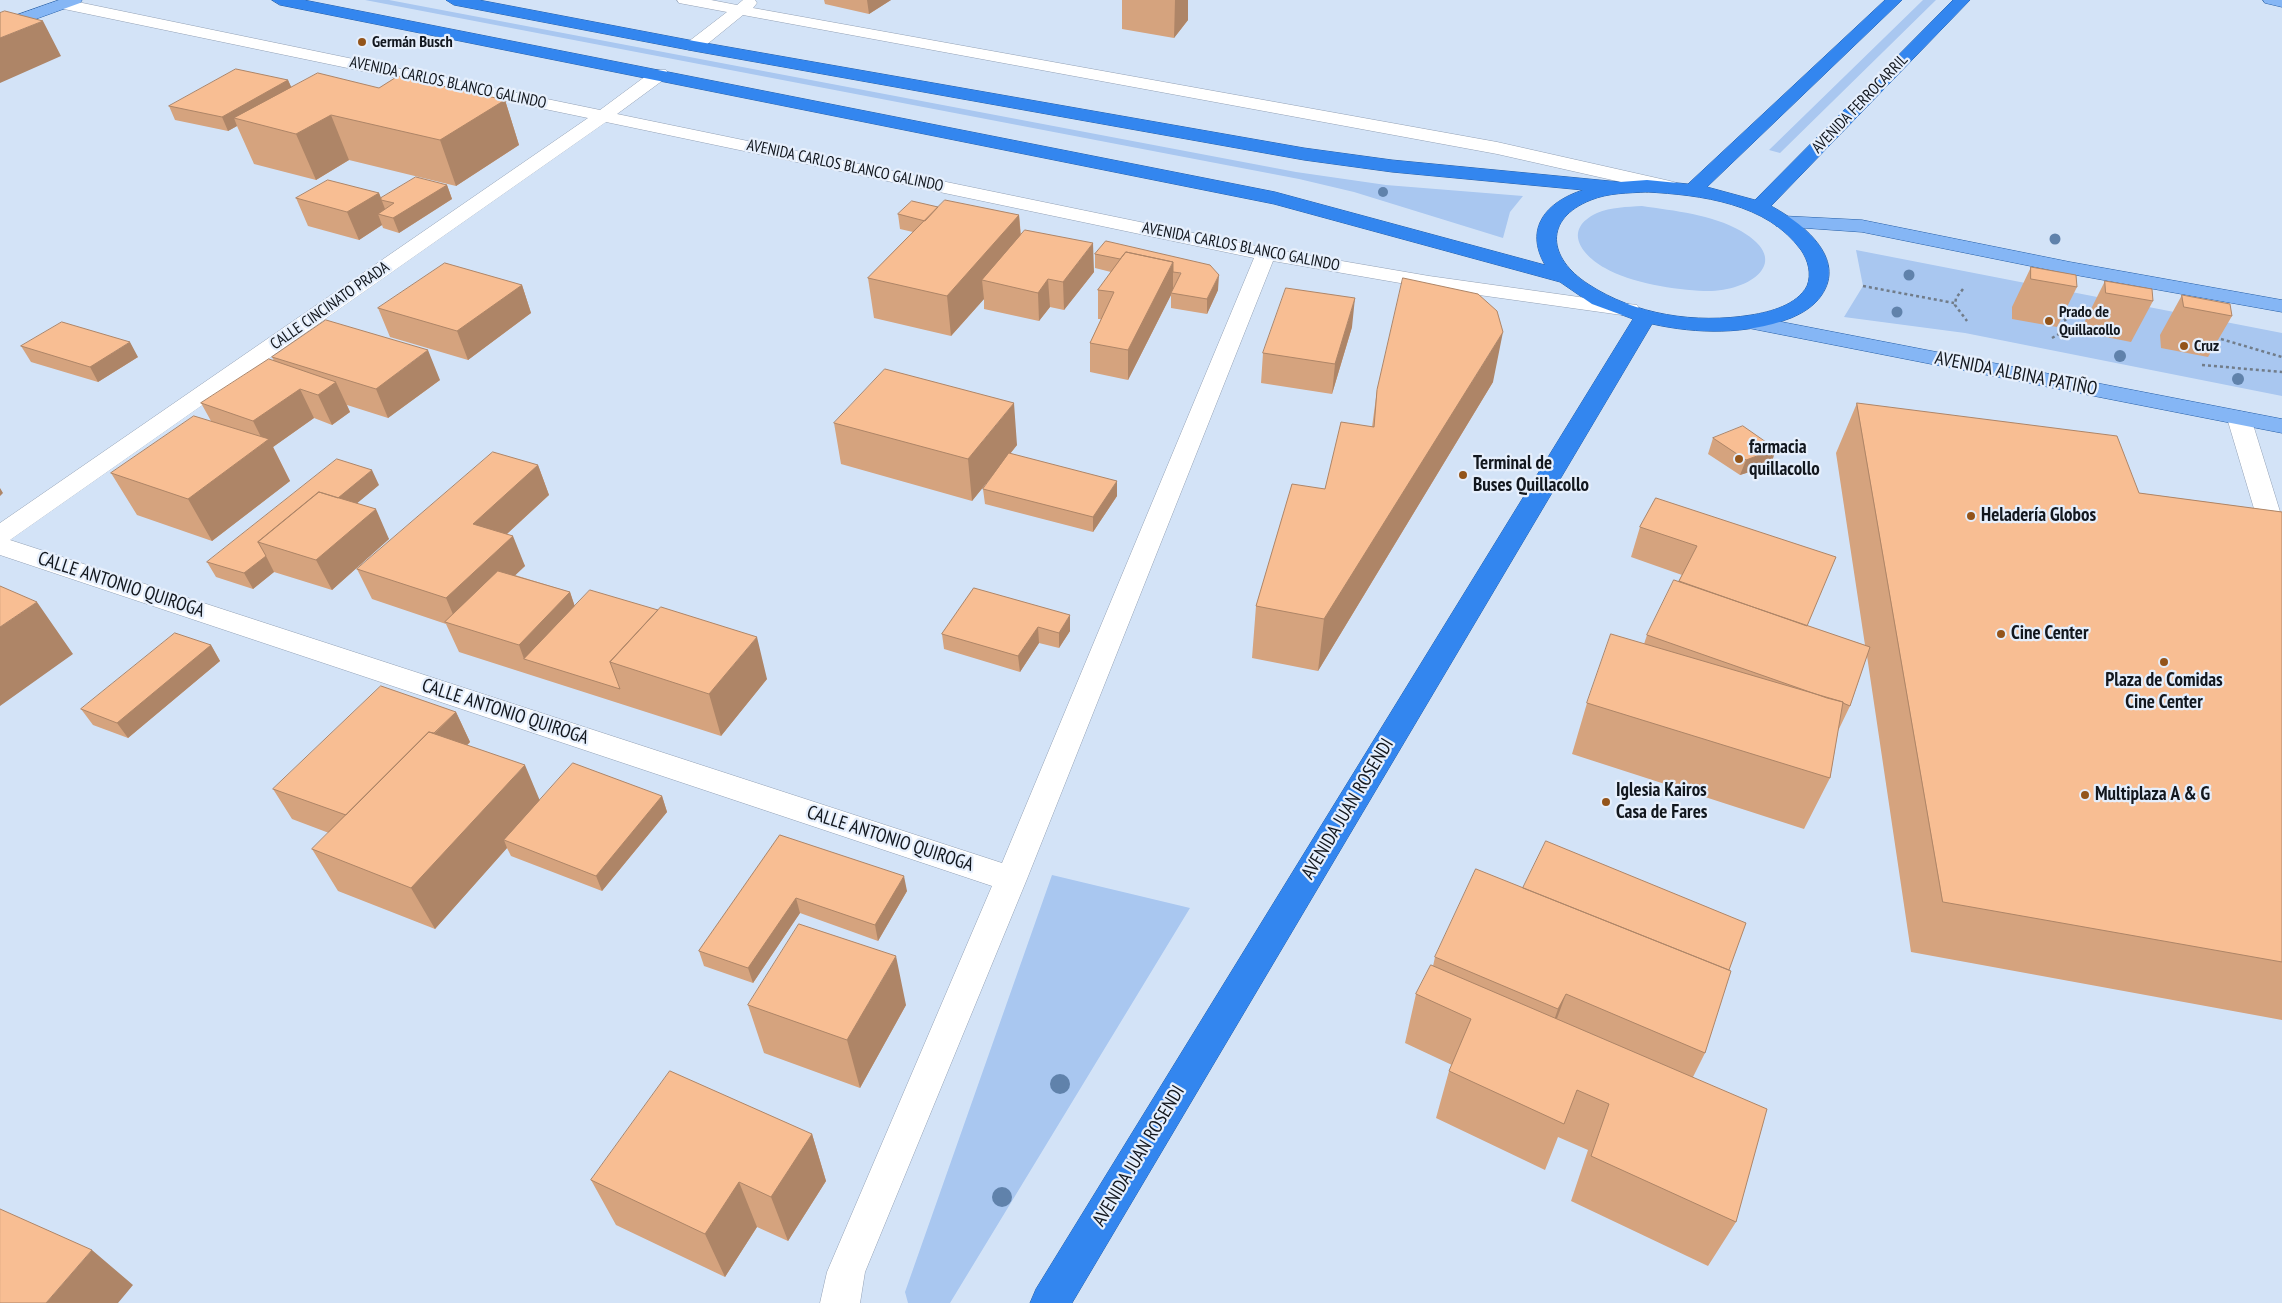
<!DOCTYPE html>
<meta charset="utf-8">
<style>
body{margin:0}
canvas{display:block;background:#d3e3f7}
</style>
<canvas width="2282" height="1303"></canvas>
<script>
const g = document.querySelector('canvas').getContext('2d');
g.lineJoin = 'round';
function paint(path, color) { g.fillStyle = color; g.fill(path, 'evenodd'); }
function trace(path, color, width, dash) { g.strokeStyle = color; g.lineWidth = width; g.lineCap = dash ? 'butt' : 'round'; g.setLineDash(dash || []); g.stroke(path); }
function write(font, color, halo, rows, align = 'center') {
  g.font = font + ' "PT Sans Narrow",sans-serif'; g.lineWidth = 4.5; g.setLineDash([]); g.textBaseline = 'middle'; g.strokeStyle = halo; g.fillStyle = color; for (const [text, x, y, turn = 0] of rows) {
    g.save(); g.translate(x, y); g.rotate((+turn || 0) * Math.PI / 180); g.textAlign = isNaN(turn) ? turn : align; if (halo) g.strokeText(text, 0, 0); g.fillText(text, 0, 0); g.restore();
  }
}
paint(new Path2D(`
 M365,0H389L1296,172L1386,185L1523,196L1510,212L1503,238L1354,192L1299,179Z
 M1923,0H1936L1780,153L1769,150Z
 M1642,206C1675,211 1711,214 1741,231C1796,263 1746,293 1704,291C1676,290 1630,283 1605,268C1580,254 1563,229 1597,213C1611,207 1627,207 1642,206Z
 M1856,250L2282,333V396L1965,333L1844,317L1863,286Z
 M1052,875L1190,908L950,1303H908L905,1292Z`), '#a9c7f0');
const minor = new Path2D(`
 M68,0L600,110L654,70H666L669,74L666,78L617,114L1266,248L1429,276L1629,304L1637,305L1640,310L1637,315L1629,316L1429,288L1273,261L1027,879L865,1272L860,1303H820L827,1272L992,886L0,555V523L588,118L64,9L56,4L58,1ZM606,122L1254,258L1002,863L10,540Z
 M677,0H711L737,5L743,0H755L757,3L753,8L1497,142L1670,181L1677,183L1680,187L1677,191L1670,193L1497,154L743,15L700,50H688L686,46L688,42L727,12L679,3Z
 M2239,411L2247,413L2251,418L2282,518V568L2273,565L2269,559L2227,418L2231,413Z`);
const major = new Path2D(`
 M59,0H82L80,3L0,32V21Z
 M2263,0H2282V7L2265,3Z
 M1783,216L1862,220L2070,262L2282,300V312L2070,274L1862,232L1776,226L1773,222L1776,218Z
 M1751,316L2282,419V433L1743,327L1740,322L1743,317Z`);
const highway = new Path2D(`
 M272,0H304L1275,192L1545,265C1524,228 1546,202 1583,190L1392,172L1304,160L694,51L454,5L446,0H479L694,41L1304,148L1392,160L1620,182L1647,180L1688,184L1885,0H1902L1707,187L1755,200L1953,0H1970L1771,206C1801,222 1848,258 1821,296C1814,306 1803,313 1791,318C1747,335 1697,334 1652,324L1072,1303H1030L1036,1289L1633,319L1592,304L1560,282L1274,204L280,5ZM1647,192C1701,195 1767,203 1801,250C1808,260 1812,274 1807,286C1797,305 1770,312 1751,315C1696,324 1635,315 1588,284C1548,258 1543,219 1591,200C1608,193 1628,193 1647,192Z`);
trace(minor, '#93a1b5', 1);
trace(major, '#275fa6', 1);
trace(highway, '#275fa6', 1);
trace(new Path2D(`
 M1863,286L1954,303
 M1963,289L1956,298L1955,305L1967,321
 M2052,338L2064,331L2066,322L2062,313
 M2221,339L2282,357
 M2202,365L2282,372`), '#717c89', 2.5, [3, 3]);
paint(minor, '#fff');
paint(major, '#85b6f5');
paint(highway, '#3386ef');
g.fillStyle = '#6082ab';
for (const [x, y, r] of [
 [1383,192,5],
 [2055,239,5.5],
 [1909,275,5.5],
 [1897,312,5.5],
 [2120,356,6],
 [2238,379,6],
 [1060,1084,10],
 [1002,1197,10]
]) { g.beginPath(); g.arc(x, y, r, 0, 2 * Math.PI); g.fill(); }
paint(new Path2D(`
 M824,0H891L869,14L825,4Z
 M1122,0H1188V20L1174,38L1122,29Z
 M288,80L291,87L379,88L505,100L519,145L456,186L349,160L316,180L254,164L237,126L228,131L175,120L169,106Z
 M447,185L452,199L399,233L383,228L382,225L359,240L308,226L296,198L379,193L381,198Z
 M938,207L1019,215L1021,235L1094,272L1064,310L1050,307L1039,321L984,309V299L951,336L874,318L868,278L913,232L900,229L898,214Z
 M1106,241L1218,290L1207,314L1171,308V295L1128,380L1090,372V343L1101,319H1098V290L1111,272L1095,268V254Z
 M2031,267L2077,287L2057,327L2012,319V307Z
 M2105,281L2153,301L2131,342L2086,333L2085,321Z
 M522,285L531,313L468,360L390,337L378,308Z
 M2182,295L2232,316L2208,357L2161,348L2160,335Z
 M1352,327L1332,394L1261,383L1263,353Z
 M21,346L138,357L98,382L31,362Z
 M272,357L440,380L388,418L347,405L350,412L332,425L314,418L273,447L290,481L212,541L137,515L111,473L211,421L201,403L274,361Z
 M1493,382L1318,671L1252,658L1256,606L1325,489L1372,427L1377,390Z
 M1857,403L2139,493L2282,512V1020L1911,952L1867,656L1850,706L1838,731L1830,778L1804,829L1572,754L1587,703L1644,644L1647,635L1682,575L1631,557L1640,527L1656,498L1807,626L1865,645L1836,453Z
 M834,423L1017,445L1010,454L1117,496L1093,532L985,504L983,489L993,475L972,501L841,464Z
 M1713,438L1771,465L1740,475L1708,454Z
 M538,465L549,495L507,534L525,566L515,575L570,592L575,607L767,679L721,736L459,652L446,624L372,599L357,569Z
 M379,485L357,503L389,539L332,590L274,572L253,589L216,577L207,562Z
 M974,588L1070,631L1059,648L1039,643L1020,672L944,649L942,634Z
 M211,645L220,661L128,738L93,725L81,709Z
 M456,712L470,742L467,745L540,800L662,796L667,812L602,891L511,856L507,848L435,929L338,891L312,849L329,833L292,819L273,789Z
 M780,835L907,891L878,941L800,913L753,983L704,966L699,951Z
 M1435,957L1729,970L1705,1053L1693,1077L1736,1222L1708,1266L1571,1201L1588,1150L1558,1137L1545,1170L1436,1118L1449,1071L1452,1065L1405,1043L1416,994L1433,966Z
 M748,1005H906L860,1088L764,1053Z
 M812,1134L826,1181L788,1241L757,1227L725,1277L616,1225L591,1180Z`), '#d5a37e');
paint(new Path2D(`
 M867,0H891L869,14Z
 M1175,0H1188V20L1174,38Z
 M43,21L61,56L0,83V38Z
 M288,80L294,93L234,118L237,126L228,131L222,117Z
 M505,100L519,145L456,186L440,140Z
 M331,115L349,160L316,180L296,134Z
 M447,185L452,199L399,233L393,218Z
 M379,193L388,217L378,214L382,225L359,240L347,212Z
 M1019,215L1022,255L982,280L984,299L951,336L947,296Z
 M1093,243L1094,272L1064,310L1063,282Z
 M1173,262V291L1171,293V295L1128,380V350Z
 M1219,275L1218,290L1207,314V299Z
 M1048,279L1050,307L1039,321L1038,293Z
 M522,285L531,313L468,360L457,331Z
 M1355,298L1352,327L1332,394L1335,364Z
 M1503,332L1493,382L1318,671L1324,619Z
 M130,342L138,357L98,382L90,367Z
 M428,350L440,380L388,418L376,389Z
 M336,382L350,412L332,425L318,395Z
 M300,389L314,418L273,447L290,481L212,541L188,499L264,443L253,421Z
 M1014,403L1017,445L972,501L968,459Z
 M1776,449L1771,465L1740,475L1746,460Z
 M538,465L549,495L485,554L473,524Z
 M372,470L379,485L296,554L276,547Z
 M1117,481V496L1093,532V517Z
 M0,488L3,493L0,496Z
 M376,509L389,539L332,590L316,560Z
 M513,536L525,566L461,627L458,626L446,598Z
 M266,556L274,572L253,589L244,573Z
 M570,592L580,622L524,659L519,645Z
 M37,602L73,654L0,706V627Z
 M1070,615V631L1059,648V633Z
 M1038,627L1039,643L1020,672L1018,656Z
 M757,637L767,679L721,736L709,694Z
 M211,645L220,661L128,738L117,723Z
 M456,712L470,742L368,847L351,817Z
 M525,765L543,808L504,840L507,848L435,929L411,888Z
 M662,796L667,812L602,891L596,876Z
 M904,876L907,891L878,941L875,925Z
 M796,898L800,913L753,983L748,968Z
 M896,956L906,1005L860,1088L847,1040Z
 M1566,994L1548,1043L1541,1058L1558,1009Z
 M812,1134L826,1181L788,1241L771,1197Z
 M739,1182L757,1227L725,1277L705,1234Z
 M92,1250L133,1285L118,1303H46Z`), '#ae8567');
const building = new Path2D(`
 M5,11L43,21L0,38V13Z
 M236,69L288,80L222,117L169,106Z
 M318,73L379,88L398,76L505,100L440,140L331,115L296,134L234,118Z
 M416,177L447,185L393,218L378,214L394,203L381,200V198Z
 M328,180L379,193L347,212L296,198Z
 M945,200L1019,215L947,296L868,278Z
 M912,201L938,207L925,221L898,214Z
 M1025,230L1093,243L1063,282L1048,279L1038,293L982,280Z
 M1106,241L1210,265L1219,275L1207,299L1171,293L1181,273L1173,272V262L1126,252L1120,259L1095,254Z
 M1126,252L1173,262L1128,350L1090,343L1114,292L1098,290Z
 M445,263L522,285L457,331L378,308Z
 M2031,267L2076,275L2077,287L2031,279Z
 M1403,278L1478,294L1497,311L1503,332L1324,619L1256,606L1292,484L1325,489L1341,422L1374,427L1377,390Z
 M2105,281L2152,289L2153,301L2106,293Z
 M1286,288L1355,298L1335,364L1263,353Z
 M2182,295L2230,304L2232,316L2184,307Z
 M326,320L428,350L376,389L272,357Z
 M62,322L130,342L90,367L21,346Z
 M269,359L336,382L318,395L300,389L253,421L201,403Z
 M885,369L1014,403L968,459L834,423Z
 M1857,403L2117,436L2139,493L2282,512V962L1943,902Z
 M194,416L269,439L188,499L111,473Z
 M1743,426L1776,449L1746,460L1713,438Z
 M493,452L538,465L473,524L513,536L446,598L357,569Z
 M1009,453L1117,481L1093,517L983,489Z
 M337,459L372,470L338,498L319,492L258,542L266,556L244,573L207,562Z
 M319,492L376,509L316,560L258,542Z
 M1656,498L1836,557L1807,626L1679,581L1697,546L1640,527Z
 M498,571L570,592L519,645L445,622Z
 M1674,580L1870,647L1850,706L1843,703V702L1827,698L1647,635Z
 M0,586L37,602L0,627Z
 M974,588L1070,615L1059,633L1038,627L1018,656L942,634Z
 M590,590L658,610L610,662L620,689L524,659Z
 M661,607L757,637L709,694L610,662Z
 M175,633L211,645L117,723L81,709Z
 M1611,634L1843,702L1830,778L1587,703Z
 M381,686L456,712L434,733L429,732L346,815L273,789Z
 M429,732L525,765L411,888L312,849Z
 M573,763L662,796L596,876L504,840Z
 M780,835L904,876L875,925L796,898L748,968L699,951Z
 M1546,841L1746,923L1729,970L1523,888Z
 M1476,869L1731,971L1705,1053L1566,994L1558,1009L1435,957Z
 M799,924L896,956L847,1040L748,1005Z
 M1431,965L1767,1109L1736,1222L1591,1156L1609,1104L1577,1090L1564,1124L1449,1071L1471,1019L1416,994Z
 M670,1071L812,1134L771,1197L739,1182L705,1234L591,1180Z
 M0,1209L92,1250L46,1303H0Z`);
paint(building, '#f8be93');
trace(building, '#ae8567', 1);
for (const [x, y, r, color] of [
 [362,42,5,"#93541a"],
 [2049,321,5,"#93541a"],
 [2184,346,5,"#93541a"],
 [1739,459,5,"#93541a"],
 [1463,475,5,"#93541a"],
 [1971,516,5,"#93541a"],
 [2001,634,5,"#93541a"],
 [2164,662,5,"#93541a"],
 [2085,795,5,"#93541a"],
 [1606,802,5,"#93541a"]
]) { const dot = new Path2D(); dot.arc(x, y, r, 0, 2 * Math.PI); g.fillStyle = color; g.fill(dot); trace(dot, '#e6effc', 2); }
write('bold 16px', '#12171e', '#e6effc', [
 ["Germán Busch",372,42],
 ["Prado de",2059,312],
 ["Quillacollo",2059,330],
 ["Cruz",2194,346]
], 'left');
write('16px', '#12171e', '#e6effc', [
 ["AVENIDA CARLOS BLANCO GALINDO",448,83,12],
 ["AVENIDA FERROCARRIL",1860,104,-46],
 ["AVENIDA CARLOS BLANCO GALINDO",845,166,12],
 ["AVENIDA CARLOS BLANCO GALINDO",1241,247,11],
 ["CALLE CINCINATO PRADA",330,306,-35]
]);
write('19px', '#12171e', '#e6effc', [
 ["AVENIDA ALBINA PATIÑO",2016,374,11],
 ["CALLE ANTONIO QUIROGA",121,585,18],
 ["CALLE ANTONIO QUIROGA",505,712,18],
 ["AVENIDA JUAN ROSENDI",1348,809,-59],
 ["CALLE ANTONIO QUIROGA",890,839,18],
 ["AVENIDA JUAN ROSENDI",1139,1156,-59]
]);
write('bold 19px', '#12171e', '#e6effc', [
 ["farmacia",1749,448],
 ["quillacollo",1749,470],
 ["Terminal de",1473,464],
 ["Buses Quillacollo",1473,486],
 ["Heladería Globos",1981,516],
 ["Cine Center",2011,634],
 ["Plaza de Comidas",2164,681,"center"],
 ["Cine Center",2164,703,"center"],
 ["Iglesia Kairos",1616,791],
 ["Casa de Fares",1616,813],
 ["Multiplaza A & G",2095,795]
], 'left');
</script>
